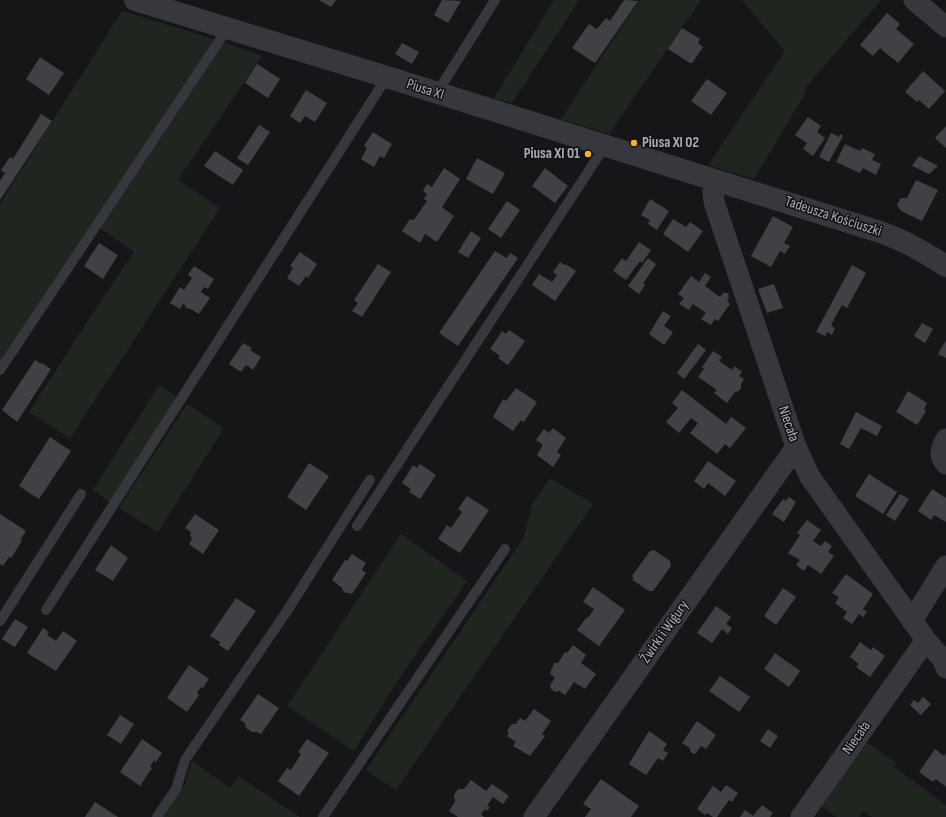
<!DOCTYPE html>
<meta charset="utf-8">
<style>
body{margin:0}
canvas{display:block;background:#161618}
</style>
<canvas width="946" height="817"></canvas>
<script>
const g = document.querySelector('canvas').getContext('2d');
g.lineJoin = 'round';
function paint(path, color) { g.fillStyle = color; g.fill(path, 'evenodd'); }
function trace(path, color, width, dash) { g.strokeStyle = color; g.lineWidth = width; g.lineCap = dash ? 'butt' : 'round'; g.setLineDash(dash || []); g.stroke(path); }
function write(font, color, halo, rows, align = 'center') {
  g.font = font + ' "Sofia Sans Condensed",sans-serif'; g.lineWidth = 3; g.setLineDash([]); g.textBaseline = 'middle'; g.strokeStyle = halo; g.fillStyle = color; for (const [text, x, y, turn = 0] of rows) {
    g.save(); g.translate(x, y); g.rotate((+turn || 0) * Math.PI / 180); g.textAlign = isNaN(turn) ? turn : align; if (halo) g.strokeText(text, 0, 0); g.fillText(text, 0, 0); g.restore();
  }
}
paint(new Path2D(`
 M554,0H579L512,103L494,98Z
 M639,0H701L609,134L561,119Z
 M742,0H881L805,88L806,92L754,179L708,165L785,51Z
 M122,11L214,39L0,361V204Z
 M224,42L262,56L178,180L220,208L70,438L29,412L100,302L134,252L100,228Z
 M159,385L177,397L110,502L93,490Z
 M187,404L224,428L158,532L119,508Z
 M550,478L593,504L396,790L366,770L523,539L532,505Z
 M401,534L467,581L398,680L354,751L287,706Z
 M863,740L897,763L894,767L946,805V817H872L864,811L859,817H837L817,803Z
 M192,761L230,788L238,776L300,817H163L185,784Z`), '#1e261f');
paint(new Path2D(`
 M319,0H336L331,7Z
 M442,0L461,1L448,23L434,15Z
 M624,0L638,1L595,63L572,48L589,24L597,29L606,18L610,21Z
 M887,13L900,24L896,29L914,44L898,63L880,48L873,56L860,45Z
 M682,28L700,39L698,43L703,47L692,63H690L668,49Z
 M402,43L419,52L412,64L395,54Z
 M40,57L64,73L49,95L26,79Z
 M257,64L280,79L268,98L245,83Z
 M923,71L945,91L929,109L919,100L917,102L905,92Z
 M707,79L727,93L711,115L691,101Z
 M306,90L327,103L315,122L305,116L300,123L290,116Z
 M41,114L52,121L0,200V181L5,173L1,170L10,157L13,159Z
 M808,117L821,126L817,132L825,138L813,156L803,149L807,143L795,135Z
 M259,125L270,132L248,165L237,158Z
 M946,126V148L935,138Z
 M373,132L392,144L384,158L380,156L374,167L361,159L367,148L364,146Z
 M831,133L839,137L840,134L843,136L829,162L819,157Z
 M845,144L860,151L862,148L875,154L872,160L881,164L876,175L863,168L860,173L836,162Z
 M215,151L243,170L233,185L204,166Z
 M919,156L938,166L929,174L912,166Z
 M477,158L505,173L493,194L466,179Z
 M444,168L460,179L442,207L454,216L437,242L425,234L420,243L402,231L410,219L413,220L416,217L427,201L424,199L427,194L423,191L427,184L432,187Z
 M545,168L568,186L555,203L532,186Z
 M916,180L938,190L922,221L901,211L897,205L901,198H907Z
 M650,199L669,211L657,230L648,224L650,220L641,215Z
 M507,201L520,210L501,238L488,229Z
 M773,216L793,227L784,243L790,246L785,254L780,251L771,267L751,256Z
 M673,219L686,227L690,222L703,231L688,252L663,234Z
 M471,231L481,238L468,258L458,252Z
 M639,242L651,250L642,263L640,261L626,280L613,271L622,258L626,261Z
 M99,243L118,255L103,279L84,266Z
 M495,251L507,258L510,253L518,258L458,346L439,333Z
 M300,252L317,264L308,278L306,276L299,286L287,278L293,268L290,266Z
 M648,258L656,264L643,284L645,285L639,294L628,286Z
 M560,262L564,265L565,264L576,271L555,301L532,285L539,274L552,282L557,275L553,272Z
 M378,264L391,272L362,317L352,311L358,303L354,300Z
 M852,265L866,273L847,308L842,305L835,317L831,326L835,328L832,335L827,332L825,336L816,332Z
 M194,266L214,279L208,289L204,287L201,292L210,298L199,314L189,308L188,309L185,307L186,306L183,304L180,309L170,303L180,287L184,290L192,278L188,275Z
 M705,273L711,277L705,286L720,297L723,293H728L729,298L727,301L730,304L718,321L715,319L711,325L701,319L706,313L693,304L689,310L679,304L684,298L678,294L691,276L699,282Z
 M774,284L783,308L767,313L758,289Z
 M663,311L671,316L664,326L673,332L664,345L649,334Z
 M922,323L933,329L925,343L914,336Z
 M509,330L525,341L508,365L498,358L500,356L490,349L502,331L506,334Z
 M946,340V358L938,354Z
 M243,343L252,348L250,350L261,357L253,370L246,365L241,372L229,364Z
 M698,344L706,350L684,379L677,373Z
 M713,351L722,357L719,361L732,370L734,366L742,372L739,376L744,379L741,384V388L739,391L735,392L727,403L714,393L717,390L698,377L704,369L702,367Z
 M35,360L41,364L42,363L51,369L17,422L2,410Z
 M516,388L537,402L524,422L521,420L513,431L493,417L503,399L506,401Z
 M682,390L726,424L731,417L746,428L730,448L725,444L717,454L690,433L698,423L691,418L679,433L666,422L678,408L672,403Z
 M908,391L927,403L924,409L926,411L917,425L896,412Z
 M856,412L882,426L877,436L861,428L849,449L840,444Z
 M553,428L566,438L557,452L561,455L553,467L537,455L543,445L536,440L544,429L549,433Z
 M50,437L71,451L39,499L19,486Z
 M708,461L736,481L725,496L708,483L704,489L694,481Z
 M309,463L329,476L306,510L287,497Z
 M420,464L436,475L420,499L409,492L411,489L402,483L413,465L417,468Z
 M869,474L897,492L883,514L855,496Z
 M932,489L946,498V522L934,515L931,520L918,511Z
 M900,494L909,499L895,521L886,515Z
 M467,496L489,510L460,553L438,539L447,525L451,528L462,512L458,509Z
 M789,497L796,502L784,522L772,514L783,499L786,501Z
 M0,514L26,531L20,540L22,541L11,558L9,557L3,566L0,564Z
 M195,514L219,530L203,554L189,544L192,539L190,535L191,532L185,528Z
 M807,520L821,530L813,541L821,546L825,541L832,546L828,552L834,556L821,574L808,565L804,571L796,565L800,560L788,553L800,535L797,533Z
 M111,545L128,558L113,581L95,570Z
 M654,550L670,561L671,566L653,591H649L631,579H634L632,576L650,551Z
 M352,554L366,563L362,570L366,573L352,594L350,593H346L343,591L342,588L332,580L345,560L347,561Z
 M846,574L873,594L863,609L867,612L863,617L859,614L852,624L843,618L847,612L835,603L839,597L832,593Z
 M593,587L625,610L599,646L577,630L587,617L588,618L594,609L583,602Z
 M783,588L796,597L776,625L764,616Z
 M236,598L256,611L228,651L219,645L220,642L210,636Z
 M716,606L731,617L726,624L732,628L728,634L722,629L712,643L697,633Z
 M15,619L28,627L15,647L2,639Z
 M43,628L49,632L47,635L56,641L63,631L77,641L56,671L27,653Z
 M860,642L871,650L873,647L885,656L870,677L856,667L859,664L850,657Z
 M573,645L586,655L581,663L596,674L585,689L574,682L565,695L559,691L555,692L551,689L550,685L555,678L550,674L554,663H558L565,652L567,653Z
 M775,653L800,671L789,687L764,669Z
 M189,665L209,679L203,688L201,687L197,693L199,695L187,712L167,698Z
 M720,676L750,697L739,712L709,691Z
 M258,694L279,708L261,734L257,732H252L246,728L245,723L240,720Z
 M923,697L931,704L921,715L910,705L914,700L918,703Z
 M534,709L551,721L542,734L545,736L530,756L513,746L516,742L507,736L509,733L508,732V729L512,724H516L520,718L525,721Z
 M120,715L134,724L121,744L107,735Z
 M697,721L716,735L706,749L701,746L696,753L693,754L690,751V748L682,743Z
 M768,729L778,736L770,748L760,741Z
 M649,731L667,744L663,750L668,753L663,761L658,758L646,775L629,764Z
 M142,739L162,753L156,762L154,760L150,767L152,768L140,786L120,772Z
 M307,739L329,753L299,796L278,781L287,768L291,770L301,754L298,752Z
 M935,749L944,756L946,753V787L936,779L933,782L919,772Z
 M601,779L639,806L631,817H585L591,809L583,804Z
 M471,780L486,791L492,784L509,796L503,804L493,797L487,806L490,807L488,810H484L481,814L484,817H458L449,811L455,802L454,795L458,789H464Z
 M726,785L738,793L732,802L729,800L717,817H713L707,813L705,815L697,809L713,786L721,792Z
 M95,802L118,817H85Z
 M762,805L773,813L770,817H740L745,810L753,816Z`), '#404145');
trace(new Path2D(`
 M437,93L495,0
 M0,370L227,29
 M357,526L605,146
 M46,610L387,77
 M0,621L81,494
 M157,817L176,789L185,760L285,614L370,480
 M323,817L505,549`), '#37383d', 10);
trace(new Path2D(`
 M914,0L946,27
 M715,180L713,190L714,202L796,447L810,477L926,640L943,660L946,668
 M946,439C941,448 938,456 946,464
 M912,621L946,566
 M534,817L796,447
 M801,817L926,640`), '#37383d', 21);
trace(new Path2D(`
 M135,0L387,77L880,232C904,240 925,253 946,266`), '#37383d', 22);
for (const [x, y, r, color] of [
 [634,143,4,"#f2b134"],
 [588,154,4,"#f2b134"]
]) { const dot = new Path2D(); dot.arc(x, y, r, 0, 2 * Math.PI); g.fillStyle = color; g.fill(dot); trace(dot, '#111113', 1.5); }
write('15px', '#a8adb8', '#111113', [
 ["Piusa XI",425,90,18],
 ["Tadeusza Kościuszki",833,217,18],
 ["Niecała",788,424,71],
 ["Żwirki i Wigury",665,632,-55],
 ["Niecała",857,738,-55]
]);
write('bold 15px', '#a8adb8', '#111113', [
 ["Piusa XI 02",642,143],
 ["Piusa XI 01",580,154,"right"]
], 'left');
</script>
